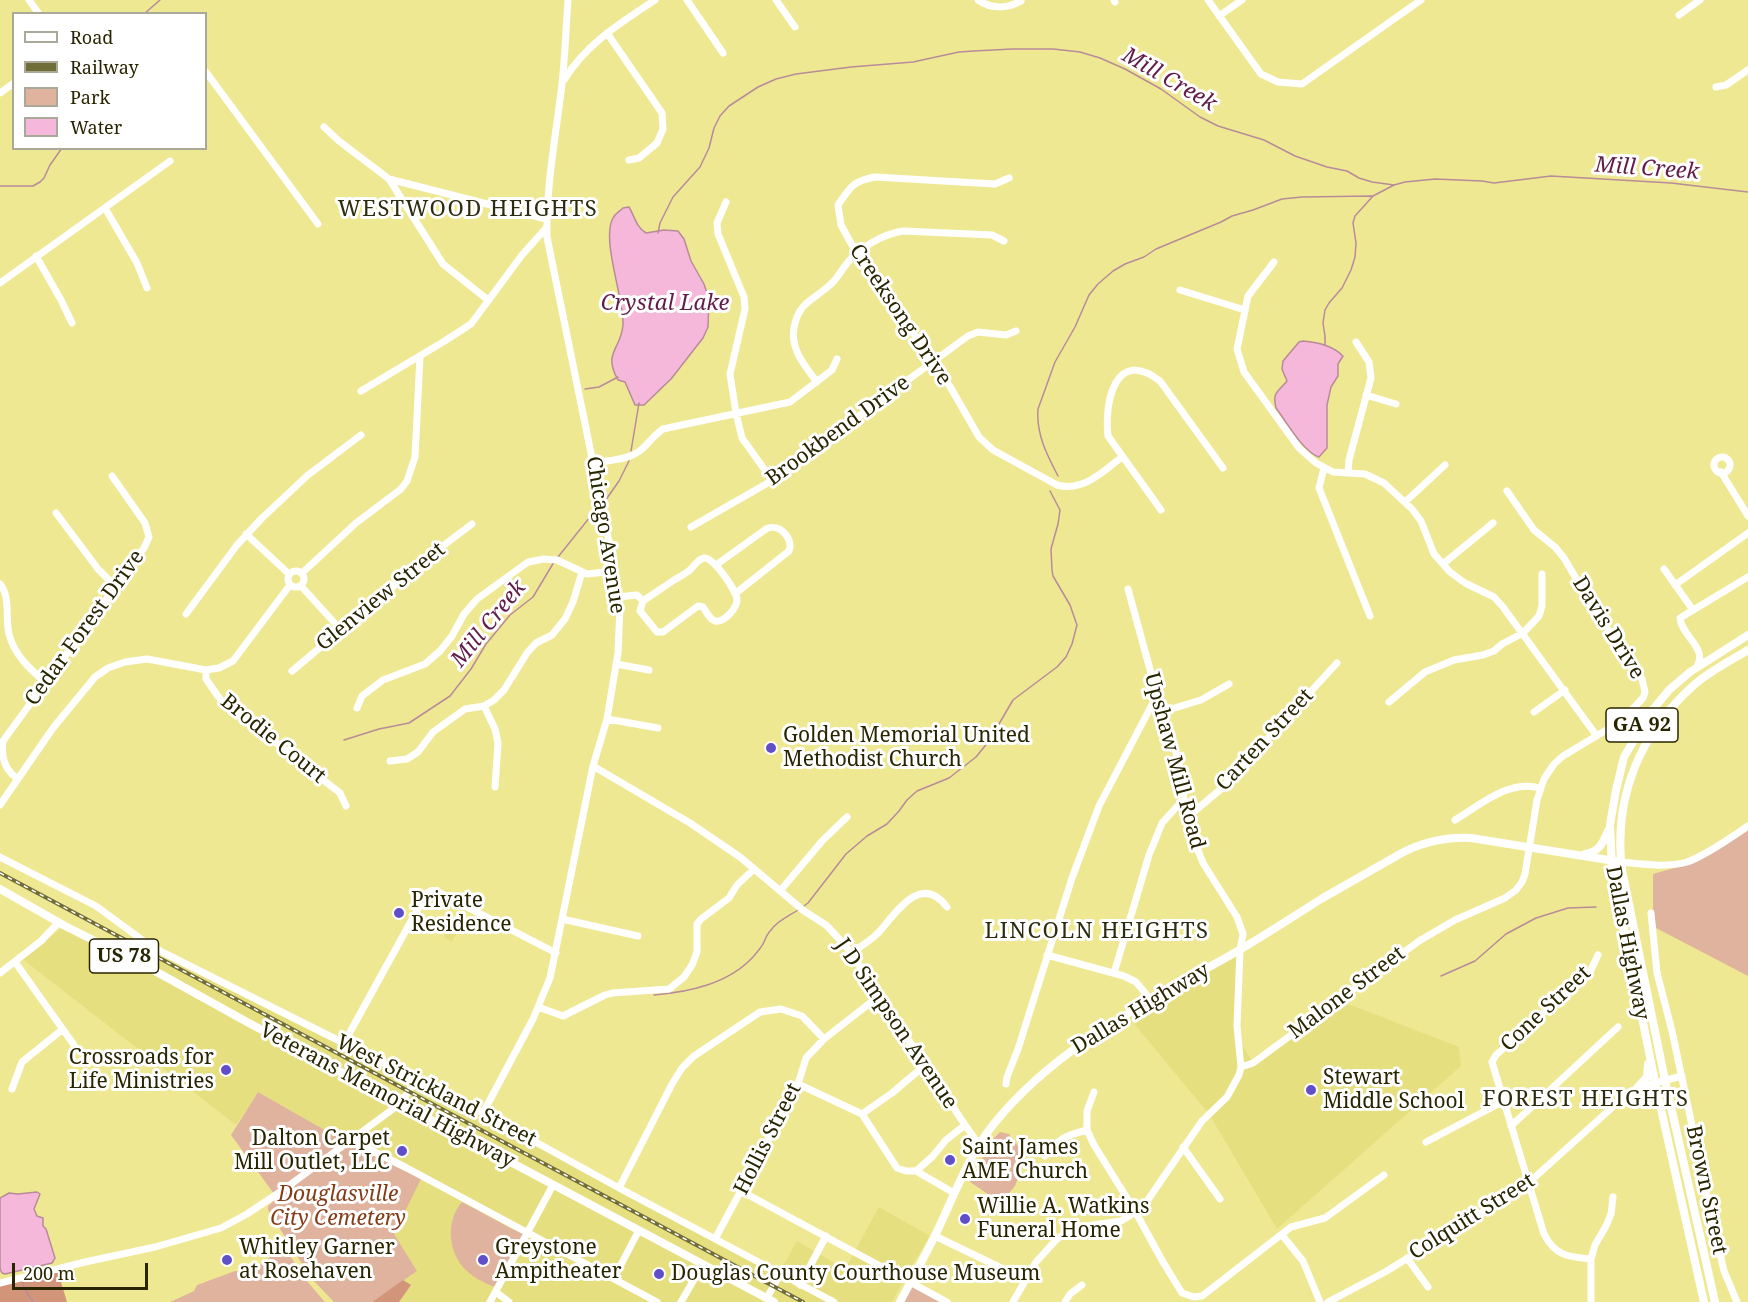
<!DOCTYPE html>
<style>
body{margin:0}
#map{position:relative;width:1748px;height:1302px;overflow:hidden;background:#efe893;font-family:"Noto Serif",serif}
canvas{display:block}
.legend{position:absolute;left:12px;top:12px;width:195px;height:138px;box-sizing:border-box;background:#fff;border:2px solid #a9a899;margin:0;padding:8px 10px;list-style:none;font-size:18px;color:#282501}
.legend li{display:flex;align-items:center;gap:12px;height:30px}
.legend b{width:30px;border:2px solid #a9a899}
.scale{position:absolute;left:12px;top:1263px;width:136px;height:27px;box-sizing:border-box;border:3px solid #282501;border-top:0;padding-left:8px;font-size:18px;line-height:21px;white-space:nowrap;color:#282501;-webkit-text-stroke:4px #fff;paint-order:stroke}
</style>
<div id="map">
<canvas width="1748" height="1302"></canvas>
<ul class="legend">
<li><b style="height:8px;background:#fff"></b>Road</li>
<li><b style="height:8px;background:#716d37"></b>Railway</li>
<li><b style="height:16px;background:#e0b39f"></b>Park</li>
<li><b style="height:16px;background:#f5b7da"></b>Water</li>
</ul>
<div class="scale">200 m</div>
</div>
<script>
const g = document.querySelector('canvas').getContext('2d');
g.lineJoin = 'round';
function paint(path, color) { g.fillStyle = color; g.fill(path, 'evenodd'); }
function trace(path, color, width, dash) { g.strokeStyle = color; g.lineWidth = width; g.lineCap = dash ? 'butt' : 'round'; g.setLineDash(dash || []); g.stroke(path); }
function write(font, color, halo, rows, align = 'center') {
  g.font = font + ' "Noto Serif",serif'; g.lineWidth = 6; g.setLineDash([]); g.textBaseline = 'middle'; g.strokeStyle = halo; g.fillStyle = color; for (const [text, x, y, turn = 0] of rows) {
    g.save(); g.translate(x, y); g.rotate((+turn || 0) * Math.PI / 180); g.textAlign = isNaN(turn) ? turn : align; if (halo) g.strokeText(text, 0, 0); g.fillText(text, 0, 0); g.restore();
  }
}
paint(new Path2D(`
 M450,923L459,929L452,942L443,936Z
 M65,926L155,971L164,953L344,1043L779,1273L797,1241L845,1269L879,1207L930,1236L907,1274L892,1302H399L410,1285L403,1280L416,1271L394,1234L423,1174L351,1140L344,1141L258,1092L236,1125L21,958Z
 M1240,950V1041L1253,1063L1341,1001L1459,1047L1461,1066L1277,1229L1209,1114L1127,1015Z`), '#e6df80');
paint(new Path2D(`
 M1748,830V976L1656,928L1653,909V874L1685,865Z
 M258,1092L344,1141L421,1179L394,1234L417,1271L372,1302H334L311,1278L268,1210V1206L277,1198L231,1135Z
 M1000,1132L1009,1134L1026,1157L1015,1186L1001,1203L970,1182L993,1139Z
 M462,1202L512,1229L522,1233L523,1235L497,1280L498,1283L496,1286H492C483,1282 474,1278 467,1271C448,1254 445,1221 462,1202Z
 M278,1238L306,1280L325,1302H170L194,1291L197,1285L235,1271L248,1273L277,1252L271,1244Z
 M912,1287L940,1302H904Z`), '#e0b39f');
paint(new Path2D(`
 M57,1269L67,1302H0V1283Z
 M403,1280L411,1285L399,1302H372Z`), '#d2957a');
const water = new Path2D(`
 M629,207C635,217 636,227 646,233L664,230L678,231L684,239L691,261L704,284L709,299L708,327L703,338L671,379L644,405H635L625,382L618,380C602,352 622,349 623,324C624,298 601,240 613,218C615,214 620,211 623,208Z
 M1303,341C1317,342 1333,346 1343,356L1338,364V376L1331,387L1327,405V448L1319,457C1303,452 1286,421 1276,408C1272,392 1278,392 1287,381L1282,369L1283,361L1299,342Z
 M37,1192L40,1194L34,1209L37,1216L43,1218V1226L46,1229L55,1258L52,1263L5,1274L2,1273L0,1269V1198L9,1193L18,1194Z`);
paint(water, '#f5b7da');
trace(water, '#b88b99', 1.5);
trace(new Path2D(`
 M144,14L160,0
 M0,186H33L40,182L44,178L50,165L62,148
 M658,233L660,223L673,197L700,167L709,148L714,128L720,116L729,106L758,87L776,79L796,74L851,67L913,62L959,52L974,51L1012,49H1053L1080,52L1100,58L1125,69L1161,89L1200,117L1218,126L1264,140L1295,156L1327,167L1347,171L1359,178L1372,182L1394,185
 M1325,345V336L1323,323L1325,310L1329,303L1342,288L1351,270L1355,257L1356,243L1353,223L1355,216L1373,196L1394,185L1405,182L1435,179L1482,181L1494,183L1551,176L1671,183L1748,192
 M585,389L599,387L618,377
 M631,451L639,403
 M1058,476C1047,455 1036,434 1038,409L1055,362L1075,327L1089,295L1098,284L1113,271L1125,264L1144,257L1156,249L1221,222L1232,216L1253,210L1282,199L1302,197L1372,196
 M605,501L619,481L629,461
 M558,557L598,507
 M344,740L379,729L409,723L450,696L471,669L486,644L510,615L533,597L554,562
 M804,906L808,903L846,854L867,836L887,824L899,811L907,800L917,791L949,778L976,757L989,741L1013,700L1057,667L1066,657L1072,644L1077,625L1070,605L1053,576L1052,570L1051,549L1058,524L1060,510L1050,491
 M1441,976L1475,961L1506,934L1536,918L1568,908L1596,907
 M654,995C689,992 728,984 753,957C757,952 762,947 764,942C766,937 767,934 771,930C777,921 789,916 798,910
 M23,1282L24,1288L33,1302`), '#b88b99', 1.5);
trace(new Path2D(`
 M29,0L39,14
 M687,0L723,53
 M776,0L795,27
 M978,0C991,9 1007,9 1021,1
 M1114,0L1115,2
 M1208,0L1261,74L1278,82L1302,84L1421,0
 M1679,15L1700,0
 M1219,16L1242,0
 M607,33L662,113L663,129L657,143L639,158L629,160
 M206,72L318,224
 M564,80C586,44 620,23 655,0
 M1716,87L1726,85L1748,70
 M0,93L14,83
 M324,127L339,141L389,179L546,219
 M1009,178L995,184L875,177C853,181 850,187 838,205L841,225L852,245L948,383L979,437L993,450L1057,485C1084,492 1102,472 1122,457
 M389,179L443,264L488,300
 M726,202L717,223L718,234L744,297L745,309L730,374L736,413L742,438L772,480
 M105,208L137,263L147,288
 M36,256L61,300L72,323
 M1274,262L1248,296L1237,349L1244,372L1299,448L1316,463L1333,472L1365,474L1384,483L1412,509L1421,521L1434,554L1450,572L1465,583L1494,597L1503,607L1596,735
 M0,283L170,161
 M1180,290L1245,310
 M817,382C805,366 790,349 794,328C798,302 814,300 831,284C838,278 842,269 848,262C861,247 883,234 903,231L992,235L1004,241
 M361,391L443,342L471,324L522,255L547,227
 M1366,395L1396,404
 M1714 465a8 8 0 1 1 16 0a8 8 0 1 1-16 0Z
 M594,463C610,460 630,460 642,449C649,443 654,435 663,429L790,402L832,370L837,359
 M1324,468L1319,488L1370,616
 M1721,472L1748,516
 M1348,473L1349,460L1371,378L1369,362L1356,342
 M1405,502L1445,465
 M1161,510L1108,436C1104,401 1116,347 1160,381L1223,468
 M56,513L98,569L116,587
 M691,527L766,484L968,336L978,332L1006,335L1016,331
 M246,534L289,574
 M1443,564L1493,523
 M716,565L766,529C780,522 794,540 789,551L736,593
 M1664,569L1693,610
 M288 579a8 8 0 1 1 16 0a8 8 0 1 1-16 0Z
 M302,573L356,523L401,489L407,481L415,457L420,356
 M0,584C11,598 5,618 9,634C14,655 30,669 46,683
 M1675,585L1748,533
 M301,586L340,629
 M618,597L637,595L643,601L640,611L657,632H663L698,606L703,607C706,611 709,619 715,621C724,623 737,608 737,600C737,592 714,557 704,558C698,559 694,566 690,570C685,574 679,577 674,580C664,587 653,594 643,601
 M186,614L237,545L262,518L308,475L361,435
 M616,664L649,670
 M1697,667C1708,647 1681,636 1680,618L1748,577
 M206,670V679L220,699L340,793L346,806
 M292,671L428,557L472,524
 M1389,702L1425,672L1454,660L1483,655L1494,651L1502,644L1523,633L1539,616L1542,606V574
 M484,706L495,729L498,743L495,787
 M357,708L362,696L383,680L425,664L440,651L452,636L464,614L477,599L528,562L544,559L557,560L587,574L615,571
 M1161,712L1201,700L1229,684
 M1534,712L1565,690
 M607,719L658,728
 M390,761L407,759L418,752L433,732L465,709L484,706L494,700L504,690L527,653L536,643L552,635L565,619L573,602L582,572
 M593,766L690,823L740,857L804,911L826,925L842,942L851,953L965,1125L975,1139L984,1147
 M18,779C4,770 1,756 3,741L144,548L149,537L145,523L112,476
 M0,805L53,728L95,677L108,668L125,662L147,659L206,670L219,668L233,661L290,585
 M1190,815L1221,789L1337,663
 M1455,820C1480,805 1509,779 1540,788
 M0,857L96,906L145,942L164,953L483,1113L619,1188L834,1302
 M1621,862C1641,864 1667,868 1687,862C1705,856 1732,837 1748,826
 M780,891L823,840L847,817
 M1651,913L1657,973L1672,1031L1710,1211L1724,1271L1737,1302
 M562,919L638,936
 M851,953C860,947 870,941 878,933C895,915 920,871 947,907
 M1047,955L1124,976L1136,982L1151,1000
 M15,962L74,1045
 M0,973L41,941L59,922
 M1114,973L1149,855L1162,823L1184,799
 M538,1007L563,1016L605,995L612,993L669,989L684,977L692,965L697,952V924L701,919L729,898L737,885L754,869
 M344,1043L426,894C431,889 434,890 440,893L556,953
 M1241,1067L1253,1063L1419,941L1455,920L1505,898L1516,890L1522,882L1525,874L1537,800L1544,779L1554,764L1563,756L1618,723L1626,716L1643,698L1645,692L1642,679L1594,609L1564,558L1555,547L1534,530L1507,491
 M798,1084L862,1114L897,1168L906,1171H916L932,1157L946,1140L965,1125
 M1006,1084L1007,1077L1018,1049L1072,878L1099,806L1157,695
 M12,1089L22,1062L63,1029
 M1094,1092L1087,1111V1130L1094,1145L1135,1211L1163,1262L1182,1293L1194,1297L1202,1296L1291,1227L1325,1218L1384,1175
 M483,1113L533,1019L550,978L593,766L607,719L618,653L620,607L615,571L547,237C546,185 556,135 562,84C565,56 566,28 568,0
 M862,1114L892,1093L924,1066
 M1511,1126L1618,1027
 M351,1140L405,1167L657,1302
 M1426,1142L1504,1101
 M1183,1147L1220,1199
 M1045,1156C1058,1138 1068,1135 1087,1130
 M916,1171L954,1193
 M619,1188L672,1084L682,1068L694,1056L760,1012L781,1009L802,1016L824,1039
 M741,1191L947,1302
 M1282,1235L1303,1261L1320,1302
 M935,1236L1026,1280
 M715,1239L798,1084L806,1058L824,1039L879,996
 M1407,1258L1428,1287
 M1591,1259C1569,1257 1555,1256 1544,1234L1492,1062L1496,1055L1591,970L1598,955
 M614,1278L639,1230
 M0,1283L85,1262L155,1247L221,1228L247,1214L283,1190L401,1103L416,1080
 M800,1285L826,1236
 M496,1292L509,1302
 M767,1298L780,1274
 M490,1302L553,1185
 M681,1302L703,1264
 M1013,1302L1036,1262L1056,1240L1073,1228L1121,1221L1143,1207L1202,1121L1227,1097L1239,1075L1241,1067L1237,1026L1240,950L1243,934L1237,917L1203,863L1196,845L1190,815L1184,799L1178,759L1157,695L1128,589
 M1065,1302L1070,1294L1082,1285
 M1328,1302L1385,1272L1524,1187L1627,1094L1643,1086L1682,1076
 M1591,1302V1259L1595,1245L1606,1226L1611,1214L1613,1197`), '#fff', 7);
trace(new Path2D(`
 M1585,854C1599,852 1603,843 1608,831
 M0,889L65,926L155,971L247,1022L774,1302
 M1637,1088L1647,1077L1648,1064
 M1637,1088L1652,1093L1658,1102
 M900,1302C913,1277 928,1251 940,1225C956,1191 969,1155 993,1125C1056,1046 1150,1001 1236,952C1265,935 1293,917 1321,899C1347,884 1374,869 1400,854C1422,842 1446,837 1471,838L1621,862
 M1704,1302L1655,1082L1612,868L1610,825L1616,790L1624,757L1650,713L1669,690L1690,672L1748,635
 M1715,1302L1665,1080L1622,870C1613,797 1640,733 1694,685C1710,671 1730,661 1748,650`), '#fff', 8);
const rail = new Path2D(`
 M0,873L803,1302`);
trace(rail, '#716d37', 4);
trace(rail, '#fff', 1.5, [4.5]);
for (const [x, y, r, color] of [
 [771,748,6,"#604fc8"],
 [399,913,6,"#604fc8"],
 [226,1070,6,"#604fc8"],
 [1311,1090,6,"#604fc8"],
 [402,1151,6,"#604fc8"],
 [950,1160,6,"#604fc8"],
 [965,1219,6,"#604fc8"],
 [227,1260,6,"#604fc8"],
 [483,1260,6,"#604fc8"],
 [659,1274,6,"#604fc8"]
]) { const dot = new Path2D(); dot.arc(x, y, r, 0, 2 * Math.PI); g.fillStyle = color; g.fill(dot); trace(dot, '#fff', 2); }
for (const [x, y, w] of [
 [1642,725,72],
 [124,956,69]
]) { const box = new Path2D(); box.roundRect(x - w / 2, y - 17, w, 34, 4.5); g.fillStyle = '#fff'; g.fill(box); trace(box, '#282501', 1.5); }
write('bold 20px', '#282501', null, [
 ["GA 92",1642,725],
 ["US 78",124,956]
]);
write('21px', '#282501', '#fff', [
 ["Creeksong Drive",900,315,56],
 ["Brookbend Drive",838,431,-36],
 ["Chicago Avenue",605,535,81],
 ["Glenview Street",381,597,-39],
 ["Cedar Forest Drive",85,628,-54],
 ["Davis Drive",1608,628,58],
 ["Brodie Court",273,739,39],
 ["Carten Street",1265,740,-47],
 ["Upshaw Mill Road",1174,761,75],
 ["Dallas Highway",1627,943,79],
 ["Malone Street",1347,993,-37],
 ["Dallas Highway",1141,1009,-31],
 ["Cone Street",1546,1009,-43],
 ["J D Simpson Avenue",896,1024,56],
 ["West Strickland Street",436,1091,27],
 ["Veterans Memorial Highway",387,1096,28],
 ["Hollis Street",768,1139,-63],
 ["Brown Street",1706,1190,78],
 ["Colquitt Street",1472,1217,-32]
]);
write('21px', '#282501', '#fff', [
 ["Golden Memorial United",783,736],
 ["Methodist Church",783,760],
 ["Private",411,901],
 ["Residence",411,925],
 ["Crossroads for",214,1058,"right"],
 ["Life Ministries",214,1082,"right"],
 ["Stewart",1323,1078],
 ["Middle School",1323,1102],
 ["Dalton Carpet",390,1139,"right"],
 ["Mill Outlet, LLC",390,1163,"right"],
 ["Saint James",962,1148],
 ["AME Church",962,1172],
 ["Willie A. Watkins",977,1207],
 ["Funeral Home",977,1231],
 ["Whitley Garner",239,1248],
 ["at Rosehaven",239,1272],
 ["Greystone",495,1248],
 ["Ampitheater",495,1272],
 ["Douglas County Courthouse Museum",671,1274]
], 'left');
write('italic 21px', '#853b15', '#fff', [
 ["Douglasville",338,1195],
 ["City Cemetery",338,1219]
]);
write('italic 22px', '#611c49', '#fff', [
 ["Mill Creek",1169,80,30],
 ["Mill Creek",1647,169,4],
 ["Crystal Lake",665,304],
 ["Mill Creek",489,624,-51]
]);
g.letterSpacing = '1.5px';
write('22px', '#2d2b10', '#fff', [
 ["WESTWOOD HEIGHTS",468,210],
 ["LINCOLN HEIGHTS",1097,932],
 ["FOREST HEIGHTS",1586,1100]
]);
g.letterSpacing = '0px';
</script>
